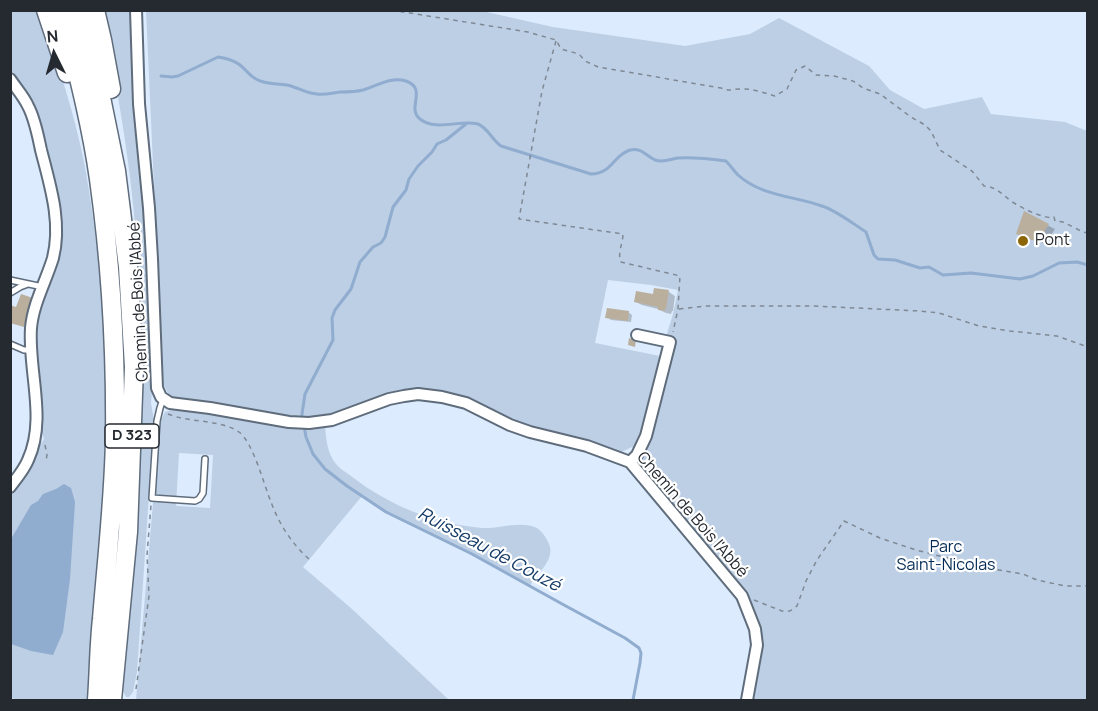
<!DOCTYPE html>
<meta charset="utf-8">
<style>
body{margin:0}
#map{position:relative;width:1098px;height:711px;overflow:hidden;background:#dcebfd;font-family:Manrope,sans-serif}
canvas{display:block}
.frame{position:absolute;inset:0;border:12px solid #252a31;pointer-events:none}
.north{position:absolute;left:24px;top:24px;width:60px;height:60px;-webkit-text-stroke:4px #fff;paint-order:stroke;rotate:355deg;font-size:16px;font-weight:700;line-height:24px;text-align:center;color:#252a31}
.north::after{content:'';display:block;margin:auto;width:21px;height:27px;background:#252a31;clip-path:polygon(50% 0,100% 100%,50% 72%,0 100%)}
</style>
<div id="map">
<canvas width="1098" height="711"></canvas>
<div class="frame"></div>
<div class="north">N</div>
</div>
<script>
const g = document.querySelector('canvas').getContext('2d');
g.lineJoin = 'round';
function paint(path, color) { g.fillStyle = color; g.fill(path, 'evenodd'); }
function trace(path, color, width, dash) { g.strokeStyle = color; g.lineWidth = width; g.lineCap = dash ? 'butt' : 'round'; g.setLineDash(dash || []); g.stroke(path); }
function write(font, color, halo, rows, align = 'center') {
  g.font = font + ' Manrope,sans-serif'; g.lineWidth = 4.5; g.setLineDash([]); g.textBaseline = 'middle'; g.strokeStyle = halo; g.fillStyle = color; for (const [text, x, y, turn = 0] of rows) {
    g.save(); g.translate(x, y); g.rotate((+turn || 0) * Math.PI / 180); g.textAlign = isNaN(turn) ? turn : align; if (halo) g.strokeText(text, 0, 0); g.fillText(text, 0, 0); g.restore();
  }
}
paint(new Path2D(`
 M16,11H40C57,62 75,114 85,167C103,268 109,372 106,474C105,500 102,526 100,551C95,601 91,651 87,700H20L11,698V494L44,439L40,426L36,359L38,353L35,338V329L40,306L62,235L59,209L39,118L27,94L11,70L10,12Z
 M102,11H132L145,193L153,379L151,403L154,420L137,672L133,692L129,697H126L123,691C140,520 151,348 130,177C123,121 113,66 102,11Z
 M146,11H482L553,27L685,46L750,34L779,18L869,66L890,90L924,109L982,97L991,114L1065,122L1087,131V700H751L759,632L705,546L632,447L619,453L555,436L419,391L323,418L298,419L172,400L163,384ZM608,280L651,285L678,290L673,314L660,356L595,343Z
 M175,409L289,426L325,425C326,439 327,453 336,464C340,469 346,472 351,476C388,505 435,524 482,528C499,529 521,520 537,528C543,532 548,540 550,547C553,562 537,573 530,586L472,554L386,512L362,496L303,567L352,609L449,700H136L160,422L165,412ZM179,453L213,455L210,508L176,506Z`), '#bdcfe5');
paint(new Path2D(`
 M64,484L71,488L75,502L70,579L63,632L53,655L31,651L11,644V539L31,505L38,501L43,494L56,489Z`), '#90accf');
paint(new Path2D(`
 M1025,214L1055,229L1045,244L1024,237Z
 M669,292L675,296L673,311H672L671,314L666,313L658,309L642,305L636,302Z
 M628,312L632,315L631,322L611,320L607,317Z`), '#0003');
trace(new Path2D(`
 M161,76L172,77L178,76L218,57C224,58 230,59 235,62C243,65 248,75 256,79C266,85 276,83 287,85C297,87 307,94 317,94C325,95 332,93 340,92C348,92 355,92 363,90C377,86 391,76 406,81C428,89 406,108 420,119C436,132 461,119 478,124C488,128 492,140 501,146L591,174C613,173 612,156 630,150C641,147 646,156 655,160C664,163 670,159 678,158C693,157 711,159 726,161C730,165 734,171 738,175C761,196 794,196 822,206C837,211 852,223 866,232L874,255L878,259L895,260L920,268L929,267L943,275L971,273L1020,279L1033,276L1059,263L1077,262L1088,265
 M302,419V414L305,394L333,340L332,318L335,310L351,289L360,262L373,247L381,243L385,237L393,207L406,190L409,179L418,166L432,152L437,144L446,140L466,124
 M304,426L306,437L313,454L325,469L347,486L386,512L472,554L564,605L625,638L639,648L641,653L640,663L633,700`), '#90accf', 3);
paint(new Path2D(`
 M1024,211L1049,224L1038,242L1016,234Z
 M654,288L669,290L666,309L665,308V311L658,310V307L634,302L636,291L653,294Z
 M21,294L33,298L24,327L10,323V305L16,307Z
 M607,308L629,311L628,321L605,318Z
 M629,338L636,340L635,347L628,345Z`), '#baaf9c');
const service = new Path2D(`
 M10,280L43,287
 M10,293L20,287L28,284
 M10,344L24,350H31
 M163,399L160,408L157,421L152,498L195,501L199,499L203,493L205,459`);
const minor = new Path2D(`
 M136,10L139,104L149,208L152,259L157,388L161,397L170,403L210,408L289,422L309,423L332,420L389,399L404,396L418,394L442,397L466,403L510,425L530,432L587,446L630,462L742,596L755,629L757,645L747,700
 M10,79C16,88 24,97 28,106C35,119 38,136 41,150C50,185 62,222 53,258C46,281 33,304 31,328C28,371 47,419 28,460C24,470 16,479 10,487
 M630,462L637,455L646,436L670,342L637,335`);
const trunk = new Path2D(`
 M46,10L67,73
 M62,10C76,66 91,122 99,179C111,265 116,351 115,438C114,498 107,558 102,619C99,646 99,673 97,700
 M80,10L95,68L116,171L128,267L134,367L128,532L112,700
 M95,10L102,40L111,89`);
trace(service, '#5f6c7c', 8);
trace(minor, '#5f6c7c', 14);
trace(trunk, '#5f6c7c', 21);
trace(new Path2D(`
 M391,10L528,32L556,40L561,49L579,54L585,61L598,67L721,88C732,92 730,89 740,89C752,88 764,93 775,96L787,89L796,70L805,66L816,75L834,76L853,81L863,88L880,94L911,117L925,125L931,131L940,150L972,171L984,186C998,187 1003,196 1014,203C1026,210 1038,216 1052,218L1054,217L1055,221L1063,222L1083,232L1088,233
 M556,41L542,91L519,219L623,234C623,243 617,254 621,262L680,276L678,309L673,332
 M679,309L707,306H814L920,311L939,313L979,326L1010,331L1057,336L1088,347
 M168,414C189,423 220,419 239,432C253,442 264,485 271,502C279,524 292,544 309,559
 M45,445L47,455L46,461
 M754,600L782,611H790L797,606L806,581L817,560L844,521L880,538L916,550L982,567L1023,574L1037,580L1065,586H1088
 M136,689L149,596L147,555L151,505`), '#7f8995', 1.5, [4.5, 4.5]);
trace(service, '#fff', 5);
trace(minor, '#fff', 10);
trace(trunk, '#fff', 18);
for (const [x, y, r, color] of [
 [1023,241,6,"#8c6506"]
]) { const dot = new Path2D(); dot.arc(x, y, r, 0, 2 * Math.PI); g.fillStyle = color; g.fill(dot); trace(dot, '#fff', 2); }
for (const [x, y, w] of [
 [132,436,54]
]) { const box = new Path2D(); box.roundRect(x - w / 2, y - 12, w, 24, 4.5); g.fillStyle = '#fff'; g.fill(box); trace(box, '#252a31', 1.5); }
write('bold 15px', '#252a31', null, [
 ["D 323",132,436]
]);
write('16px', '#252a31', '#fff', [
 ["Pont",1035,241]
], 'left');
write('16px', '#252a31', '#fff', [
 ["Chemin de Bois l'Abbé",139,302,-93],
 ["Chemin de Bois l'Abbé",692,515,49]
]);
write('16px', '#012a55', '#fff', [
 ["Parc",946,548],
 ["Saint-Nicolas",946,566]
]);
write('italic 18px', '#153c69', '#fff', [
 ["Ruisseau de Couzé",489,550,28]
]);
</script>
